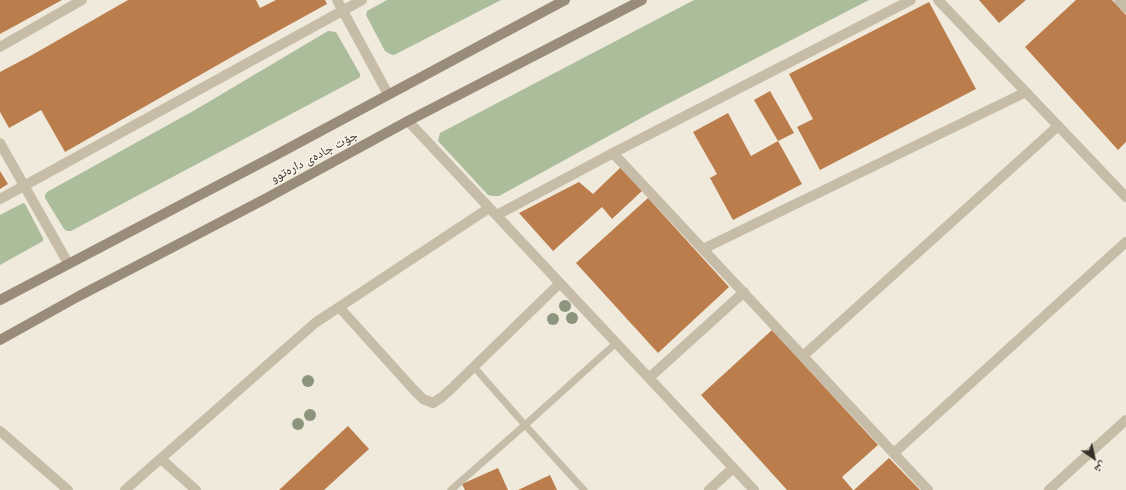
<!DOCTYPE html>
<meta charset="utf-8">
<style>
body{margin:0}
#map{position:relative;width:1126px;height:490px;overflow:hidden;background:#efeadb;font-family:"Noto Sans","Noto Naskh Arabic",sans-serif}
canvas{display:block}
.north{position:absolute;left:1074px;top:438px;width:40px;height:40px;-webkit-text-stroke:3px #f8f3e7;paint-order:stroke;rotate:146deg;font-size:11px;font-weight:700;line-height:16px;text-align:center;color:#342e28}
.north::after{content:'';display:block;margin:auto;width:14px;height:18px;background:#342e28;clip-path:polygon(50% 0,100% 100%,50% 72%,0 100%)}
</style>
<div id="map">
<canvas width="1126" height="490"></canvas>
<div class="north">ش</div>
</div>
<script>
const g = document.querySelector('canvas').getContext('2d');
g.lineJoin = 'round';
function paint(path, color) { g.fillStyle = color; g.fill(path, 'evenodd'); }
function trace(path, color, width, dash) { g.strokeStyle = color; g.lineWidth = width; g.lineCap = dash ? 'butt' : 'round'; g.setLineDash(dash || []); g.stroke(path); }
function write(font, color, halo, rows, align = 'center') {
  g.font = font + ' "Noto Sans","Noto Naskh Arabic",sans-serif'; g.lineWidth = 3; g.setLineDash([]); g.textBaseline = 'middle'; g.strokeStyle = halo; g.fillStyle = color; for (const [text, x, y, turn = 0] of rows) {
    g.save(); g.translate(x, y); g.rotate((+turn || 0) * Math.PI / 180); g.textAlign = isNaN(turn) ? turn : align; if (halo) g.strokeText(text, 0, 0); g.fillText(text, 0, 0); g.restore();
  }
}
paint(new Path2D(`
 M387,0H501L394,55L390,54L385,51L366,15L367,11Z
 M694,0H869L654,111L499,196H493L488,195L438,141L440,133Z
 M328,31L336,32L360,74V77L357,79L71,231H67L64,229L45,198V195L47,192L195,110Z
 M23,203L25,204L43,238V241L0,265V215Z`), '#acbd9c');
paint(new Path2D(`
 M0,0H62L0,34Z
 M128,0H256L260,8L276,0H325L327,4L258,42L65,152L41,110L9,128L0,112V72L32,55Z
 M979,0H1026L999,23Z
 M1076,0H1112L1126,15V142L1118,150L1025,47Z
 M929,2L976,89L820,170L797,127L813,119L789,74Z
 M770,91L794,133L778,141L802,184L733,220L710,178L717,174L693,132L728,113L751,156L778,141L754,100Z
 M621,167L643,190L612,219L602,207L553,251L519,213L579,182L593,194Z
 M0,171L8,184L0,189Z
 M648,198L729,287L658,353L576,263Z
 M772,330L878,445L842,477L853,490H787L701,395Z
 M348,426L369,449L324,490H279Z
 M889,458L920,490H854Z
 M498,468L508,490H465L462,484Z
 M550,475L557,490H518Z`), '#bc7d4d');
trace(new Path2D(`
 M474,367L525,425L584,490
 M451,490L525,425L616,343`), '#c6bca8', 7);
trace(new Path2D(`
 M337,0L388,94
 M938,0L1126,197
 M1119,0L1126,8
 M0,47L82,0
 M408,121L754,490
 M0,143L68,263
 M613,153L928,490
 M0,199L362,0
 M497,215L613,153L911,0
 M703,249L1026,92
 M339,307L414,390L423,399L433,403L442,397L451,389L560,283
 M803,356L1058,126
 M649,378L744,292
 M0,431L68,490
 M894,453L1126,242
 M161,459L196,490
 M125,490L315,323L489,208
 M709,490L733,468
 M1049,490L1126,420`), '#c6bca8', 10);
trace(new Path2D(`
 M0,300L276,155L565,0
 M0,340L79,296L265,199L408,121L642,0`), '#9a8c7a', 10);
g.fillStyle = '#8d957c';
for (const [x, y] of [
 [565,306],
 [572,318],
 [553,319],
 [308,381],
 [310,415],
 [298,424]
]) { g.beginPath(); g.arc(x, y, 6, 0, 2 * Math.PI); g.fill(); }
write('13px', '#342e28', '#f8f3e7', [
 ["جۆت جادەی دارەتوو",314,157,-28]
]);
</script>
